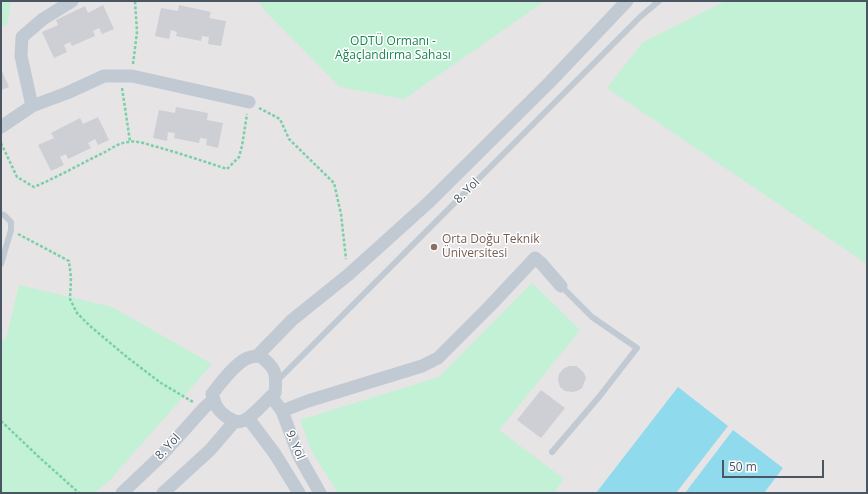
<!DOCTYPE html>
<meta charset="utf-8">
<style>
body{margin:0}
#map{position:relative;width:868px;height:494px;overflow:hidden;background:#f5f3f3;font-family:"Open Sans",sans-serif}
canvas{display:block}
.frame{position:absolute;inset:0;border:2px solid #4a5661;pointer-events:none}
.scale{position:absolute;left:722px;top:460px;width:102px;height:18px;box-sizing:border-box;border:2px solid #4a5661;border-top:0;padding-left:5px;font-size:12px;line-height:14px;white-space:nowrap;color:#4a5661;-webkit-text-stroke:3px #fff;paint-order:stroke}
</style>
<div id="map">
<canvas width="868" height="494"></canvas>
<div class="frame"></div>
<div class="scale">50 m</div>
</div>
<script>
const g = document.querySelector('canvas').getContext('2d');
g.lineJoin = 'round';
function paint(path, color) { g.fillStyle = color; g.fill(path, 'evenodd'); }
function trace(path, color, width, dash) { g.strokeStyle = color; g.lineWidth = width; g.lineCap = dash ? 'butt' : 'round'; g.setLineDash(dash || []); g.stroke(path); }
function write(font, color, halo, rows, align = 'center') {
  g.font = font + ' "Open Sans",sans-serif'; g.lineWidth = 3; g.setLineDash([]); g.textBaseline = 'middle'; g.strokeStyle = halo; g.fillStyle = color; for (const [text, x, y, turn = 0] of rows) {
    g.save(); g.translate(x, y); g.rotate((+turn || 0) * Math.PI / 180); g.textAlign = isNaN(turn) ? turn : align; if (halo) g.strokeText(text, 0, 0); g.fillText(text, 0, 0); g.restore();
  }
}
paint(new Path2D(`
 M1,1H867V493H1Z`), '#e6e4e5');
paint(new Path2D(`
 M1,1H11L7,25L1,27Z
 M258,1H545L404,99L340,87L267,13Z
 M726,1H867V264L607,88L643,42Z
 M532,283L580,330L499,430L564,479L554,493H338L312,452L300,420L439,377Z
 M19,285L112,307L212,364L108,482L94,493H1V340L6,339Z`), '#c3f1d5');
paint(new Path2D(`
 M678,387L728,426L676,493H596Z
 M733,430L783,468L764,493H685Z`), '#90daee');
paint(new Path2D(`
 M103,5L114,29L102,34L99,28L93,31L95,36L72,46L70,42L64,45L67,52L54,58L42,32L58,25L56,20L85,6L88,13Z
 M179,5L211,12L209,18L226,21L221,46L208,44L209,37L202,36L201,41L176,36L177,32L171,30L169,39L155,36L161,8L178,11Z
 M1,69L9,87L1,90Z
 M176,107L208,113L207,120L223,123L218,148L206,145L207,139L200,138L199,143L174,138L175,133L168,132L167,141L153,138L159,110L175,113Z
 M98,117L109,140L98,145L95,139L88,143L91,148L68,159L66,154L60,157L64,165L51,171L38,145L54,138L51,133L80,118L83,124Z
 M569,366H576L580,369L584,373L586,378L582,388L577,391L572,392L565,391L560,387L558,380L559,374L563,369Z
 M541,390L565,408L541,438L517,420Z`), '#cdcfd5');
trace(new Path2D(`
 M133,64L137,32L135,1
 M122,88L130,141
 M259,108L280,119L289,139L334,183L341,214L346,259
 M1,143L17,177L34,187C58,177 80,164 103,153C111,149 118,143 128,142C136,140 146,144 154,146C179,153 203,161 227,169L239,157L242,146L247,114
 M18,234L69,261L71,278L70,299L77,313L90,326L128,358L161,383L193,402
 M1,421L40,458L79,493`), '#7ad0a6', 2.5, [3, 2]);
trace(new Path2D(`
 M1,214L4,215L11,222V230L1,264
 M277,381L640,17L659,1
 M552,452L599,397L637,348L592,317L561,286`), '#c1cad2', 6);
trace(new Path2D(`
 M32,106L21,56L22,37L43,19L72,1
 M1,127L32,106L67,93L104,76H132L249,102
 M257,356L292,320L348,275L429,202L549,83L627,1
 M260,356C276,368 277,373 275,393C267,399 251,419 242,421C237,423 232,420 227,417C218,411 215,405 212,394C220,384 238,359 251,357C254,356 257,356 260,356Z
 M271,396L282,411L299,456L320,493
 M282,411L308,401L422,366L438,358L490,306L535,258L541,263L561,286
 M248,418L275,454L299,493
 M122,493L161,456L204,408L214,399
 M163,493L210,450L235,421`), '#c1cad2', 13);
for (const [x, y, r, color] of [
 [434,247,4,"#8d6e63"]
]) { const dot = new Path2D(); dot.arc(x, y, r, 0, 2 * Math.PI); g.fillStyle = color; g.fill(dot); trace(dot, '#fff', 1.5); }
write('12px', '#17864f', '#fff', [
 ["ODTÜ Ormanı -",393,42],
 ["Ağaçlandırma Sahası",393,56]
]);
write('12px', '#4a5661', '#fff', [
 ["8. Yol",467,191,-45],
 ["9. Yol",295,445,67],
 ["8. Yol",168,447,-47]
]);
write('12px', '#785e54', '#fff', [
 ["Orta Doğu Teknik",442,240],
 ["Üniversitesi",442,254]
], 'left');
</script>
